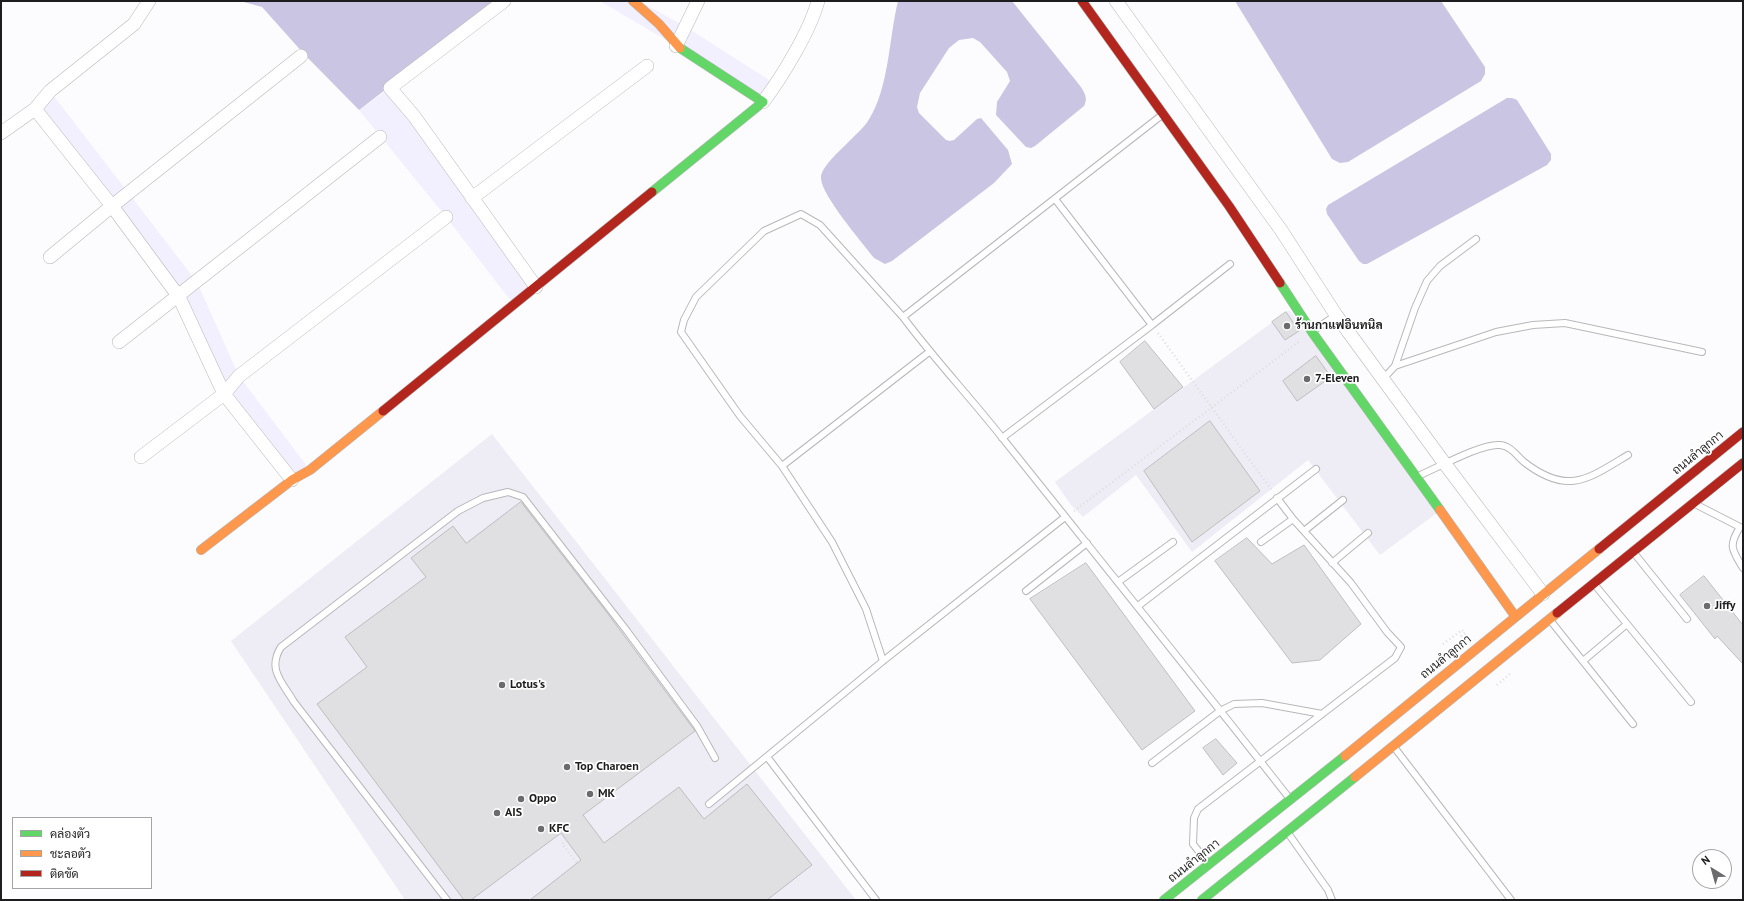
<!DOCTYPE html>
<meta charset="utf-8">
<style>
body{margin:0}
#map{position:relative;width:1744px;height:901px;overflow:hidden;background:#fcfcfe;font-family:"PT Sans",Sarabun,sans-serif}
canvas{display:block}
.frame{position:absolute;inset:0;border:2px solid #1d1d1f;pointer-events:none}
.legend{position:absolute;left:12px;top:817px;width:140px;height:72px;box-sizing:border-box;background:#fff;border:1px solid #a5a5a5;margin:0;padding:5px 7px;list-style:none;font-size:12px;color:#1d1d1f}
.legend li{display:flex;align-items:center;gap:8px;height:20px}
.legend b{width:20px;border:1px solid #a5a5a5}
.north{position:absolute;left:1692px;top:849px;width:40px;height:40px;box-sizing:border-box;background:#fff;border:1px solid #a5a5a5;border-radius:50%;rotate:323deg;font-size:11px;font-weight:700;line-height:16px;text-align:center;color:#1d1d1f}
.north::after{content:'';display:block;margin:auto;width:14px;height:18px;background:#6b6b6d;clip-path:polygon(50% 0,100% 100%,50% 72%,0 100%)}
</style>
<div id="map">
<canvas width="1744" height="901"></canvas>
<div class="frame"></div>
<ul class="legend">
<li><b style="height:5px;background:#63d668"></b>คล่องตัว</li>
<li><b style="height:5px;background:#ff974d"></b>ชะลอตัว</li>
<li><b style="height:5px;background:#b3261e"></b>ติดขัด</li>
</ul>
<div class="north">N</div>
</div>
<script>
const g = document.querySelector('canvas').getContext('2d');
g.lineJoin = 'round';
function paint(path, color) { g.fillStyle = color; g.fill(path, 'evenodd'); }
function trace(path, color, width, dash) { g.strokeStyle = color; g.lineWidth = width; g.lineCap = dash ? 'butt' : 'round'; g.setLineDash(dash || []); g.stroke(path); }
function write(font, color, halo, rows, align = 'center') {
  g.font = font + ' "PT Sans",Sarabun,sans-serif'; g.lineWidth = 3.5; g.setLineDash([]); g.textBaseline = 'middle'; g.strokeStyle = halo; g.fillStyle = color; for (const [text, x, y, turn = 0] of rows) {
    g.save(); g.translate(x, y); g.rotate((+turn || 0) * Math.PI / 180); g.textAlign = isNaN(turn) ? turn : align; if (halo) g.strokeText(text, 0, 0); g.fillText(text, 0, 0); g.restore();
  }
}
paint(new Path2D(`
 M1289,310L1441,510L1380,555L1308,460L1192,552L1136,475L1083,517L1071,505L1055,482Z
 M492,434L856,900H405L231,641Z`), '#eeedf6');
paint(new Path2D(`
 M600,1H639L686,27L777,85L763,102L676,46Z
 M390,88L536,287L514,305L446,217L359,110Z
 M50,91L197,282L239,376L310,470L292,480L224,394L179,296L35,109Z`), '#f2f0fe');
paint(new Path2D(`
 M240,1H501L359,110L304,54L262,7Z
 M898,1H1012L1081,87C1085,94 1088,98 1084,106L1035,146L1031,148L1026,147L996,115L997,102L1010,81L1007,72L980,42L973,38L959,40L949,48L920,93L917,107L919,113L946,140L950,141L954,140L977,119L981,118L1008,150L1012,164L994,183L892,261L885,264L874,258C862,242 821,195 821,178C820,164 858,136 868,121C889,89 889,38 898,1Z
 M1235,1H1404L1406,2L1441,1L1485,67V74L1481,81L1348,162L1340,163L1332,159Z
 M1507,98H1512L1517,100L1551,154V160L1547,165L1367,264H1363L1359,261L1327,214L1326,209L1328,205Z`), '#cac5e2');
const building = new Path2D(`
 M1286,312L1299,331L1285,340L1272,322Z
 M1145,341L1183,387L1154,409L1120,362Z
 M1316,356L1331,377L1297,401L1283,381Z
 M1210,421L1260,491L1192,542L1144,471Z
 M521,502L605,610L695,731L583,815L604,843L679,787L704,819L747,784L812,865L767,900H530L581,860L561,833L471,900H464L317,704L367,667L345,637L426,577L411,558L453,526L466,543Z
 M1247,538L1272,564L1304,545L1361,624L1320,660L1292,663L1215,561Z
 M1086,563L1195,711L1142,750L1030,599Z
 M1704,576L1743,625V664L1717,636L1715,639L1680,595Z
 M1216,739L1237,763L1223,775L1203,748Z`);
paint(building, '#e0e0e2');
trace(building, '#bebec0', 1);
const lane = new Path2D(`
 M1162,115L903,317C935,360 971,398 1004,440C1099,559 1196,679 1290,799
 M1152,325L1230,264
 M1313,331L1336,315
 M1395,366L1496,332L1533,325L1565,323L1702,352
 M1383,379L1395,366L1415,308L1427,281L1440,266L1476,239
 M1002,438L1152,325L1055,199
 M782,466L929,352
 M1418,476C1437,468 1482,443 1500,445C1511,446 1517,456 1524,462C1568,496 1588,479 1628,455
 M1695,504L1740,527C1728,546 1732,550 1743,568
 M1304,531L1343,500
 M1261,542L1293,519
 M1634,553L1687,619
 M1332,563L1368,533
 M1118,582L1173,542
 M1595,585L1691,702
 M1026,591L1087,543
 M1138,606L1316,469
 M1550,620L1633,724
 M883,661L866,609L832,542L782,466L740,416L681,332L684,320L696,297L764,231L801,214L820,225L903,317
 M1583,661L1627,624
 M1394,747L1511,900
 M768,758L876,900
 M1152,763L1220,711L1234,704L1262,703L1322,714
 M709,804L883,661L1065,517
 M1288,833L1328,890L1332,900
 M1208,863L1193,844L1194,818L1198,809L1395,658L1401,647L1387,632L1351,583L1293,519L1277,498
 M447,900L294,702C282,682 267,669 281,647L458,511L483,498L508,492L523,497L627,631L697,726L715,758`);
const street = new Path2D(`
 M149,1L134,24L50,91L35,109L112,206L179,297L224,394L292,480
 M504,1L390,88L414,116L536,287
 M1116,1L1281,230L1336,315L1445,464L1543,594
 M676,46L698,1
 M763,102C782,77 810,31 818,1
 M1,133L35,109
 M472,198L647,66
 M50,257L112,206L301,56
 M119,342L380,137
 M141,457L224,394L239,376L446,217`);
const fast = new Path2D(`
 M652,192L763,102L680,48
 M1280,283L1312,332L1440,510
 M1164,900L1345,756
 M1202,900L1355,777`);
const slow = new Path2D(`
 M633,1L659,24L680,48
 M1440,510L1515,616
 M201,550L292,480L310,470L383,411
 M1345,756L1599,549
 M1355,777L1557,613`);
const jam = new Path2D(`
 M1082,1L1229,206L1280,283
 M383,411L652,192
 M1599,549L1743,432
 M1557,613L1743,463`);
trace(lane, '#b8b8ba', 8);
trace(street, '#b8b8ba', 14);
trace(fast, '#b8b8ba', 10);
trace(slow, '#b8b8ba', 10);
trace(jam, '#b8b8ba', 10);
trace(new Path2D(`
 M1158,333L1272,491
 M1074,511L1300,341
 M1443,644L1462,630L1465,633L1460,637
 M1497,685L1510,674
 M566,840L562,844L577,863`), '#ddddde', 2.5, [1, 3]);
trace(lane, '#fff', 6);
trace(street, '#fff', 13);
trace(fast, '#63d668', 9);
trace(slow, '#ff974d', 9);
trace(jam, '#b3261e', 9);
for (const [x, y, r, color] of [
 [1287,326,4,"#6b6b6d"],
 [1307,379,4,"#6b6b6d"],
 [1707,606,4,"#6b6b6d"],
 [502,685,4,"#6b6b6d"],
 [567,767,4,"#6b6b6d"],
 [590,794,4,"#6b6b6d"],
 [521,799,4,"#6b6b6d"],
 [497,813,4,"#6b6b6d"],
 [541,829,4,"#6b6b6d"]
]) { const dot = new Path2D(); dot.arc(x, y, r, 0, 2 * Math.PI); g.fillStyle = color; g.fill(dot); trace(dot, '#fff', 1.5); }
write('bold 12px', '#1d1d1f', '#fff', [
 ["ร้านกาแฟอินทนิล",1295,326],
 ["7-Eleven",1315,379],
 ["Jiffy",1715,606],
 ["Lotus's",510,685],
 ["Top Charoen",575,767],
 ["MK",598,794],
 ["Oppo",529,799],
 ["AIS",505,813],
 ["KFC",549,829]
], 'left');
write('12px', '#1d1d1f', '#fff', [
 ["ถนนลำลูกกา",1698,453,-39],
 ["ถนนลำลูกกา",1446,657,-39],
 ["ถนนลำลูกกา",1194,861,-38]
]);
</script>
